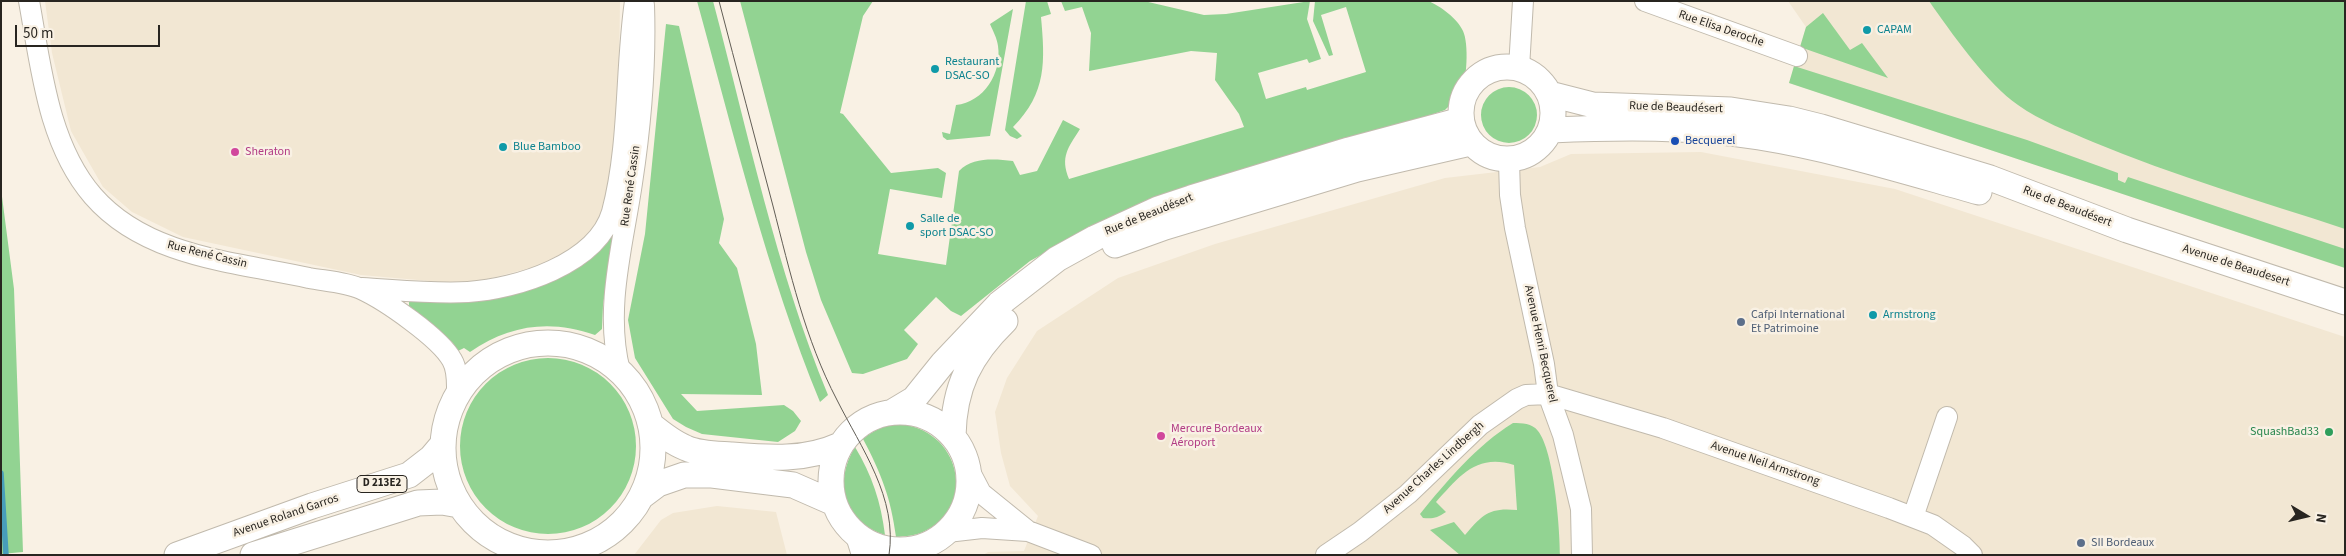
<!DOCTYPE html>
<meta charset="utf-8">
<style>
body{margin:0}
#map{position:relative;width:2346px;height:556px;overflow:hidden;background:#f9f1e4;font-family:"Source Sans 3",sans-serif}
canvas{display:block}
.frame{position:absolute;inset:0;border:2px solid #282520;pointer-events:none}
.north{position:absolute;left:2281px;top:491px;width:50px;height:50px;-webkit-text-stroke:4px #f9f1e4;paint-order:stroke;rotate:99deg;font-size:14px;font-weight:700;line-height:20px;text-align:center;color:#282520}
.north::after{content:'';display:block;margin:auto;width:18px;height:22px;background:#282520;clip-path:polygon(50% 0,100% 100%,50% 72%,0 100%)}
.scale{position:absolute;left:15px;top:25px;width:145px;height:22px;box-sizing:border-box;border:2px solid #282520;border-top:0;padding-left:6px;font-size:15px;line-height:18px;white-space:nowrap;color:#282520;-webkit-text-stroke:4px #f9f1e4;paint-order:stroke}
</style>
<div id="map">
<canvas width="2346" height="556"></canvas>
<div class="frame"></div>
<div class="north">N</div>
<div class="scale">50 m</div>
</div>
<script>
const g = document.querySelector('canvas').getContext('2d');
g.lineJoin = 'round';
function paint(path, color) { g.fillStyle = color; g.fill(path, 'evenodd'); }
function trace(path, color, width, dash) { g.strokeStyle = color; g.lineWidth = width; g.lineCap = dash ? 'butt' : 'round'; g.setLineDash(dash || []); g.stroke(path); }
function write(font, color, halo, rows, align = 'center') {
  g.font = font + ' "Source Sans 3",sans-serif'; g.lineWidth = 5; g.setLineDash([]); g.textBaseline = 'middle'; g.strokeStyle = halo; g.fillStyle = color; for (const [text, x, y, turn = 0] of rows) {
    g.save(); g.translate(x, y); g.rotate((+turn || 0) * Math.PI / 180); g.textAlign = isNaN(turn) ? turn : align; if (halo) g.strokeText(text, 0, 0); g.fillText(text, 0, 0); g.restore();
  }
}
paint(new Path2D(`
 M45,1H620L619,74L611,169L603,209L591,234L567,251L542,265L480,281L441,282L361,275L183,237L132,212L103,187L71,131L52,53Z
 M1788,1H2345V268L1789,83L1806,27Z
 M1701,152L1895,189L2345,337V555H983L988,552L1024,551L1038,516L1010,486L1001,453L995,412L1007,378L1037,331L1118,278L1215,244L1445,178L1540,167L1571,154Z
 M717,506L776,512L787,555H634L661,520L673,513Z`), '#f2e7d3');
paint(new Path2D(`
 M697,1H713C748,133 776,269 828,395L820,402C767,273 734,135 697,1Z
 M740,1H873L863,16L840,113L843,114L891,173L938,168L946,173L942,198L890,189L878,254L946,265L959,171C973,157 994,159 1013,161L1020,175L1037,171L1063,120L1080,129C1068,148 1060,157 1069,179L1244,127L1239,114L1215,80L1217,53L1191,51L1089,71L1091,33L1082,7L1065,11L1061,1H1144L1204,15L1226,14L1310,1L1307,19L1321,59L1309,63L1307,59L1258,73L1266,99L1306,87L1307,90L1366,72L1346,7L1321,15L1333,55L1329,56L1313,21L1315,1H1428C1439,5 1458,19 1463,31C1469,44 1467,80 1461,93C1458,99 1450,105 1445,110L1068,240L1030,261L961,316L951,311L936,297L904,330L918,344L907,359L863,374L852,373L821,300L806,252Z
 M1026,1H1047L1051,14L1041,17C1045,61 1047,93 1013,127L1022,136L1017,139L1010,136L1005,130Z
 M1929,1H2345V229C2261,201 2174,176 2093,142C2068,131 2040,121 2018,105C1988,85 1950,31 1929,1Z
 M1013,9L990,136L947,140L943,137L942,132L950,134L956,105C984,102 1002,73 998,46C997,38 993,31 990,24Z
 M1823,13L1850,50L1862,43L1888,78L1800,47L1806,27Z
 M666,24L679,26L724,219L719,243L737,268L756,344L762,395L681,394L697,411L784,405L793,411L801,421L795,431L778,442L702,434L686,427L673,419L635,358L628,320L645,234Z
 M1794,66L2027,140L2118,173V180L2125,183L2128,177L2345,249V268L1789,83Z
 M1481 115a28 28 0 1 1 56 0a28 28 0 1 1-56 0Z
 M1,189L14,289L23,552L1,554Z
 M617,213L603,305L602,329L595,335C550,319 509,325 470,352L464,348L458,351L452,342L409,306V298L516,291Z
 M460 446a88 88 0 1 1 176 0a88 88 0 1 1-176 0Z
 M1513,423C1522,423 1532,423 1538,431C1554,451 1560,528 1560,555H1460L1430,530L1454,522L1465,535C1482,515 1489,507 1517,510L1514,465C1476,453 1459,477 1436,502L1446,512C1437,518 1433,519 1423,518L1420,514C1446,482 1477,445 1513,423Z
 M897,424C960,427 979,507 923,532C915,536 905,536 896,537C891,498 881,473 863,439C874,430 883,426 897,424Z
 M855,447C872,475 881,502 885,535C843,522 833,483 855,447Z`), '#92d392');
trace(new Path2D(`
 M1,473L6,555`), '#489dba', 5.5);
const minor = new Path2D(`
 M29,1C41,67 48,144 93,196C146,257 235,262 309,278C325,281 346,282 361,289C385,300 440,338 452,360C458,370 457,383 457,394
 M1645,1L1797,56
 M1519,68L1523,1
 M1509,161L1510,195L1515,228L1544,364L1548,394L1563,435L1581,509L1582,555
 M362,288C397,290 433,294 468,292C516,289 597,264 612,212C630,144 625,70 635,1
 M620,371C604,309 623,245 632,183C641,124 646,64 644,5
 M969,470L981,493L1028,531L1091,555
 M1913,517L1947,417
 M947,532L982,528L1028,531
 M856,536L862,555
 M917,555L921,547
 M1326,555L1360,532L1408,494L1480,425L1517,399L1526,395L1548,394L1663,428L1889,508L1933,525L1963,546L1972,555`);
const major = new Path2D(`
 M1461 113a46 46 0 1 1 92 0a46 46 0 1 1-92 0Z
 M1550,94L1593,105L1731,110L1789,119L1821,127L1990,178L2127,230L2345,302
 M1551,130C1620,127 1691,126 1759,137C1834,149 1907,172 1979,192
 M1115,245L1165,227L1357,169L1470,143
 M443 448a105 105 0 1 1 210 0a105 105 0 1 1-210 0Z
 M894,411L914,399L943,363L999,304L1057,259L1095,238L1158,209L1191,198L1349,150L1461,120
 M831 481a69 69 0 1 1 138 0a69 69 0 1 1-138 0Z
 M651,425C662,434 673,443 686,448C699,454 717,454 731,455C769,458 805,461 840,445
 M953,436C954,387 970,355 1005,321
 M642,496L658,484L684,475H712L793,485L834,503
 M177,555L312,506L409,475L431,458L442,445
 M253,555L418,503L442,502L459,505`);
trace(minor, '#c1baad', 22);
trace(major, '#c1baad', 27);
trace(minor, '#fff', 20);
trace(major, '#fff', 25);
trace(new Path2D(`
 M719,1C737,70 755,138 773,206C790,272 805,339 837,400C861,448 898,498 889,555`), '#615d55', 1);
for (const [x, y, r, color] of [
 [1867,30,5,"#0f9aa8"],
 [935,69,5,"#0f9aa8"],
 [1675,141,5,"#1a4fb4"],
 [503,147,5,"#0f9aa8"],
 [235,152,5,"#d1479c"],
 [910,226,5,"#0f9aa8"],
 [1873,315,5,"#0f9aa8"],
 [1741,322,5,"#5c6f8a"],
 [2329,432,5,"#2e9e5b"],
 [1161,436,5,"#d1479c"],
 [2081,543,5,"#5c6f8a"]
]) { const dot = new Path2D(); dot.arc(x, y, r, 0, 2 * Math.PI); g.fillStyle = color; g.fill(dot); trace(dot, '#f9f1e4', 2); }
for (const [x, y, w] of [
 [382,484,50]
]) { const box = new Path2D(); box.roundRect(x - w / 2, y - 8.5, w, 17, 4); g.fillStyle = '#f9f1e4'; g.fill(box); trace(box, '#282520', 1); }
write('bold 11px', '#282520', null, [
 ["D 213E2",382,484]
]);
write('12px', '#282520', '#f9f1e4', [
 ["Rue Elisa Deroche",1721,29,19],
 ["Rue de Beaudésert",1676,108,2],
 ["Rue René Cassin",631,186,-82],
 ["Rue de Beaudésert",2067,207,21],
 ["Rue de Beaudésert",1149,215,-22],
 ["Rue René Cassin",207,255,14],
 ["Avenue de Beaudesert",2236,266,18],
 ["Avenue Henri Becquerel",1540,344,78],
 ["Avenue Neil Armstrong",1765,464,19],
 ["Avenue Charles Lindbergh",1434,468,-42],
 ["Avenue Roland Garros",286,516,-19]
]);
write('12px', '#0d838f', '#f9f1e4', [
 ["CAPAM",1877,30],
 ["Restaurant",945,62],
 ["DSAC-SO",945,76],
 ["Blue Bamboo",513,147],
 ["Salle de",920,219],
 ["sport DSAC-SO",920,233],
 ["Armstrong",1883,315]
], 'left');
write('12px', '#164399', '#f9f1e4', [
 ["Becquerel",1685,141]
], 'left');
write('12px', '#b23c85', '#f9f1e4', [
 ["Sheraton",245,152],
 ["Mercure Bordeaux",1171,429],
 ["Aéroport",1171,443]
], 'left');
write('12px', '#4e5e75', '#f9f1e4', [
 ["Cafpi International",1751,315],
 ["Et Patrimoine",1751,329],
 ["SII Bordeaux",2091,543]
], 'left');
write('12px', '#27864d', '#f9f1e4', [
 ["SquashBad33",2319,432]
], 'right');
</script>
